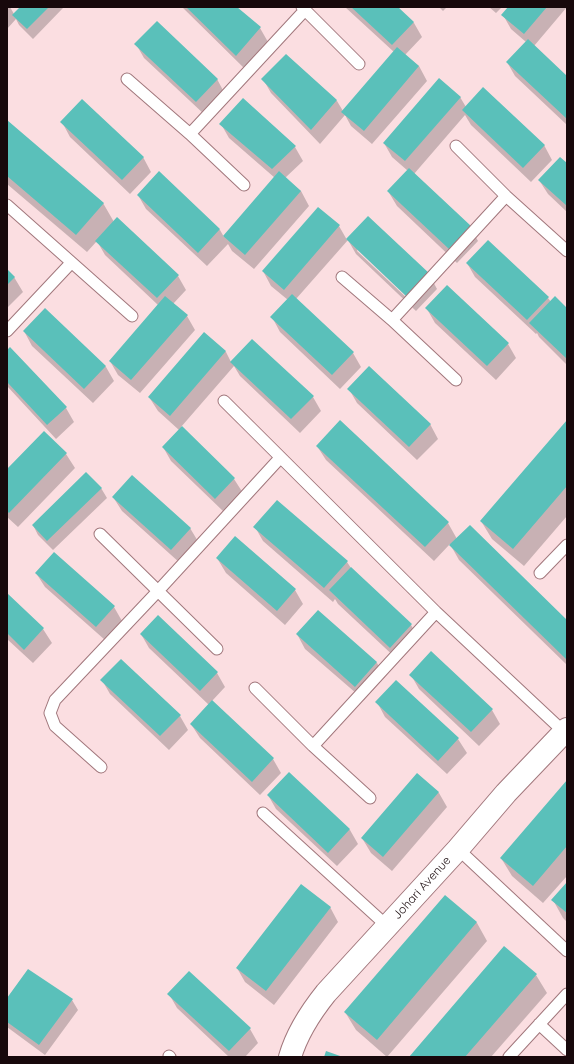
<!DOCTYPE html>
<style>
body{margin:0}
#map{position:relative;width:574px;height:1064px;overflow:hidden;background:#fbdee1;font-family:Quicksand,sans-serif}
canvas{display:block}
.frame{position:absolute;inset:0;border:8px solid #17080b;pointer-events:none}
</style>
<div id="map">
<canvas width="574" height="1064"></canvas>
<div class="frame"></div>
</div>
<script>
const g = document.querySelector('canvas').getContext('2d');
g.lineJoin = 'round';
function paint(path, color) { g.fillStyle = color; g.fill(path, 'evenodd'); }
function trace(path, color, width, dash) { g.strokeStyle = color; g.lineWidth = width; g.lineCap = dash ? 'butt' : 'round'; g.setLineDash(dash || []); g.stroke(path); }
function write(font, color, halo, rows, align = 'center') {
  g.font = font + ' Quicksand,sans-serif'; g.lineWidth = 3; g.setLineDash([]); g.textBaseline = 'middle'; g.strokeStyle = halo; g.fillStyle = color; for (const [text, x, y, turn = 0] of rows) {
    g.save(); g.translate(x, y); g.rotate((+turn || 0) * Math.PI / 180); g.textAlign = isNaN(turn) ? turn : align; if (halo) g.strokeText(text, 0, 0); g.fillText(text, 0, 0); g.restore();
  }
}
paint(new Path2D(`
 M7,7H10L14,14L22,7H64L33,39L19,25L16,19L7,29Z
 M182,7H236L260,28L268,42L245,69Z
 M345,7H397L414,23L422,37L405,55L419,66L427,81L372,144L351,126L345,115L320,144L271,93L263,79L286,55L337,101L343,111L394,52Z
 M439,7H447L443,11Z
 M489,7H502L496,13Z
 M509,7H567L534,46L567,77V125L515,76L507,62L526,42L511,29L503,15Z
 M136,44L217,79L225,94L205,115L144,58Z
 M460,97L466,107L544,145L552,160L531,182L471,125L465,115L414,174L470,226L478,241L457,263L397,206L388,191L408,171L392,157L384,143Z
 M7,121L103,203L114,222L178,276L186,290L173,304L187,316L195,330L140,393L118,375L110,361L158,305L105,255L97,241L87,252L7,184Z
 M62,122L143,157L151,172L130,194L70,137Z
 M221,124L295,147L303,161L285,178L301,191L309,206L254,269L232,251L228,244L207,266L146,209L138,195L159,173L220,230L224,237L275,178L229,138Z
 M567,164V212L548,194L539,180Z
 M318,208L339,226L347,240L429,274L437,289L416,311L356,254L348,240L296,299L353,353L361,367L340,389L280,332L272,317L288,300L271,286L263,271ZM358,249L412,300L410,301L357,251Z
 M488,241L548,298L551,302L567,309V365L539,337L537,333L536,334L475,277L467,263Z
 M7,270L14,277L23,292L7,308Z
 M427,309L508,344L516,358L496,380L435,323Z
 M45,310L106,367L114,381L93,403L32,346L24,331Z
 M204,334L226,352L231,362L313,397L321,411L300,433L240,376L234,366L181,427L234,479L243,493L224,512L171,461L163,447L179,430L158,411L149,397Z
 M10,348L66,408L74,422L56,439L7,386V351Z
 M349,389L430,424L438,439L417,460L357,403Z
 M567,422V516L524,566L492,539L481,521Z
 M44,432L66,454L75,468L18,527L7,517V471Z
 M317,446L448,523L457,539L567,621V665L459,560L450,544L434,561L326,460Z
 M101,488L107,498L53,550L38,535L33,525Z
 M113,497L190,528L199,543L180,563L122,511Z
 M255,527L347,562L351,568L411,625L419,639L399,661L338,604L335,599L333,602L263,541Z
 M235,538L295,590L303,604L285,625L226,573L217,558Z
 M36,573L114,607L122,621L105,640L45,587Z
 M7,595L43,629L52,643L33,663L7,639Z
 M318,611L377,663L385,677L364,700L305,649L297,634Z
 M141,634L217,673L225,687L212,701L273,759L281,773L260,795L200,738L191,724L209,705L149,648Z
 M411,675L492,710L500,724L479,746L419,689Z
 M102,680L180,716L188,730L169,750L110,694Z
 M396,681L458,739L467,753L447,774L385,717L377,702Z
 M289,773L350,830L358,844L337,866L276,809L268,795Z
 M417,775L439,793L447,807L392,871L371,853L362,838Z
 M567,781V876L543,903L512,876L501,858Z
 M567,883V922L563,918L553,900Z
 M445,896L477,923L487,941L387,1057L356,1030L345,1012Z
 M330,907L338,922L274,1005L245,982L237,968Z
 M28,970L72,1000L78,1010L45,1055L7,1027V999Z
 M536,975L547,993L491,1057H410Z
 M169,994L250,1029L258,1043L245,1057H229L177,1008Z`), '#0003');
paint(new Path2D(`
 M20,7H49L27,29L12,15Z
 M186,7H237L261,27L236,56Z
 M351,7H398L414,22L392,45Z
 M508,7H547L524,34L501,15Z
 M157,21L218,79L196,102L134,44Z
 M528,39L567,76V119L506,62Z
 M397,47L419,66L364,131L341,112Z
 M286,54L337,100L311,130L261,79Z
 M439,78L461,97L405,161L383,143Z
 M483,87L545,145L523,168L462,110Z
 M243,98L296,146L272,169L219,124Z
 M82,99L144,157L122,180L60,122Z
 M7,120L104,203L76,235L7,176Z
 M560,157L567,163V206L538,180Z
 M409,168L471,226L449,249L387,191Z
 M159,171L220,229L198,253L137,195Z
 M279,171L301,191L245,255L223,236Z
 M318,207L340,225L284,290L262,271Z
 M368,216L430,274L407,297L346,239Z
 M117,217L179,275L157,298L95,241Z
 M488,240L549,297L527,320L466,263Z
 M7,269L15,277L7,285Z
 M447,285L509,343L487,366L425,308Z
 M292,294L354,352L332,375L270,317Z
 M165,296L188,315L131,380L109,361Z
 M555,296L567,308V359L529,323Z
 M45,308L106,366L84,389L23,331Z
 M204,332L226,351L170,416L148,397Z
 M252,339L314,396L291,419L230,362Z
 M10,347L67,407L47,425L7,382V350Z
 M369,366L431,424L409,447L347,389Z
 M340,420L449,522L425,547L316,446Z
 M567,420V486L513,549L480,521Z
 M182,426L235,478L215,499L162,447Z
 M44,431L67,453L9,513L7,511V469Z
 M86,472L102,488L47,541L32,525Z
 M132,475L191,528L171,550L112,497Z
 M277,500L348,561L324,588L253,527Z
 M470,525L567,620V660L449,545Z
 M235,536L296,589L277,611L216,558Z
 M54,552L115,606L96,627L35,573Z
 M351,567L412,624L390,648L329,590Z
 M7,593L44,628L24,650L7,633Z
 M318,610L377,662L355,687L296,634Z
 M158,615L218,672L200,691L140,634Z
 M431,651L493,709L471,732L409,675Z
 M121,659L181,715L160,736L100,680Z
 M396,680L459,738L438,761L375,702Z
 M212,700L274,758L252,782L190,724Z
 M289,772L350,829L328,853L267,795Z
 M417,773L439,792L383,857L361,838Z
 M567,780V846L533,886L500,858Z
 M567,882V913L551,900Z
 M301,884L331,907L266,991L236,968Z
 M445,895L477,922L377,1040L344,1012Z
 M504,946L537,974L465,1057H409Z
 M28,969L73,999L39,1045L7,1022V998Z
 M189,971L251,1028L229,1051L167,994Z
 M326,1051L343,1057H324Z`), '#5ac0ba');
const lane = new Path2D(`
 M302,7L359,64
 M127,79L190,134L244,185
 M190,134L305,10
 M456,146L506,196L567,251
 M7,205L132,316
 M342,277L392,320L456,380
 M392,320L506,196
 M7,331L71,263
 M224,401L436,612L564,732
 M100,534L217,649
 M540,573L567,545
 M255,688L313,746L370,798
 M313,746L436,612
 M101,767L55,726L50,713L55,700L158,591L280,458
 M263,813L387,926
 M458,849L567,951
 M539,1024L567,1050
 M169,1056L170,1057
 M509,1057L567,994`);
const street = new Path2D(`
 M290,1057C297,1033 310,1013 326,993L458,849L506,793L567,729`);
trace(lane, '#a1777c', 13);
trace(street, '#a1777c', 24);
trace(lane, '#fff', 11);
trace(street, '#fff', 22);
write('12px', '#17080b', '#fff', [
 ["Johari Avenue",422,888,-48]
]);
</script>
